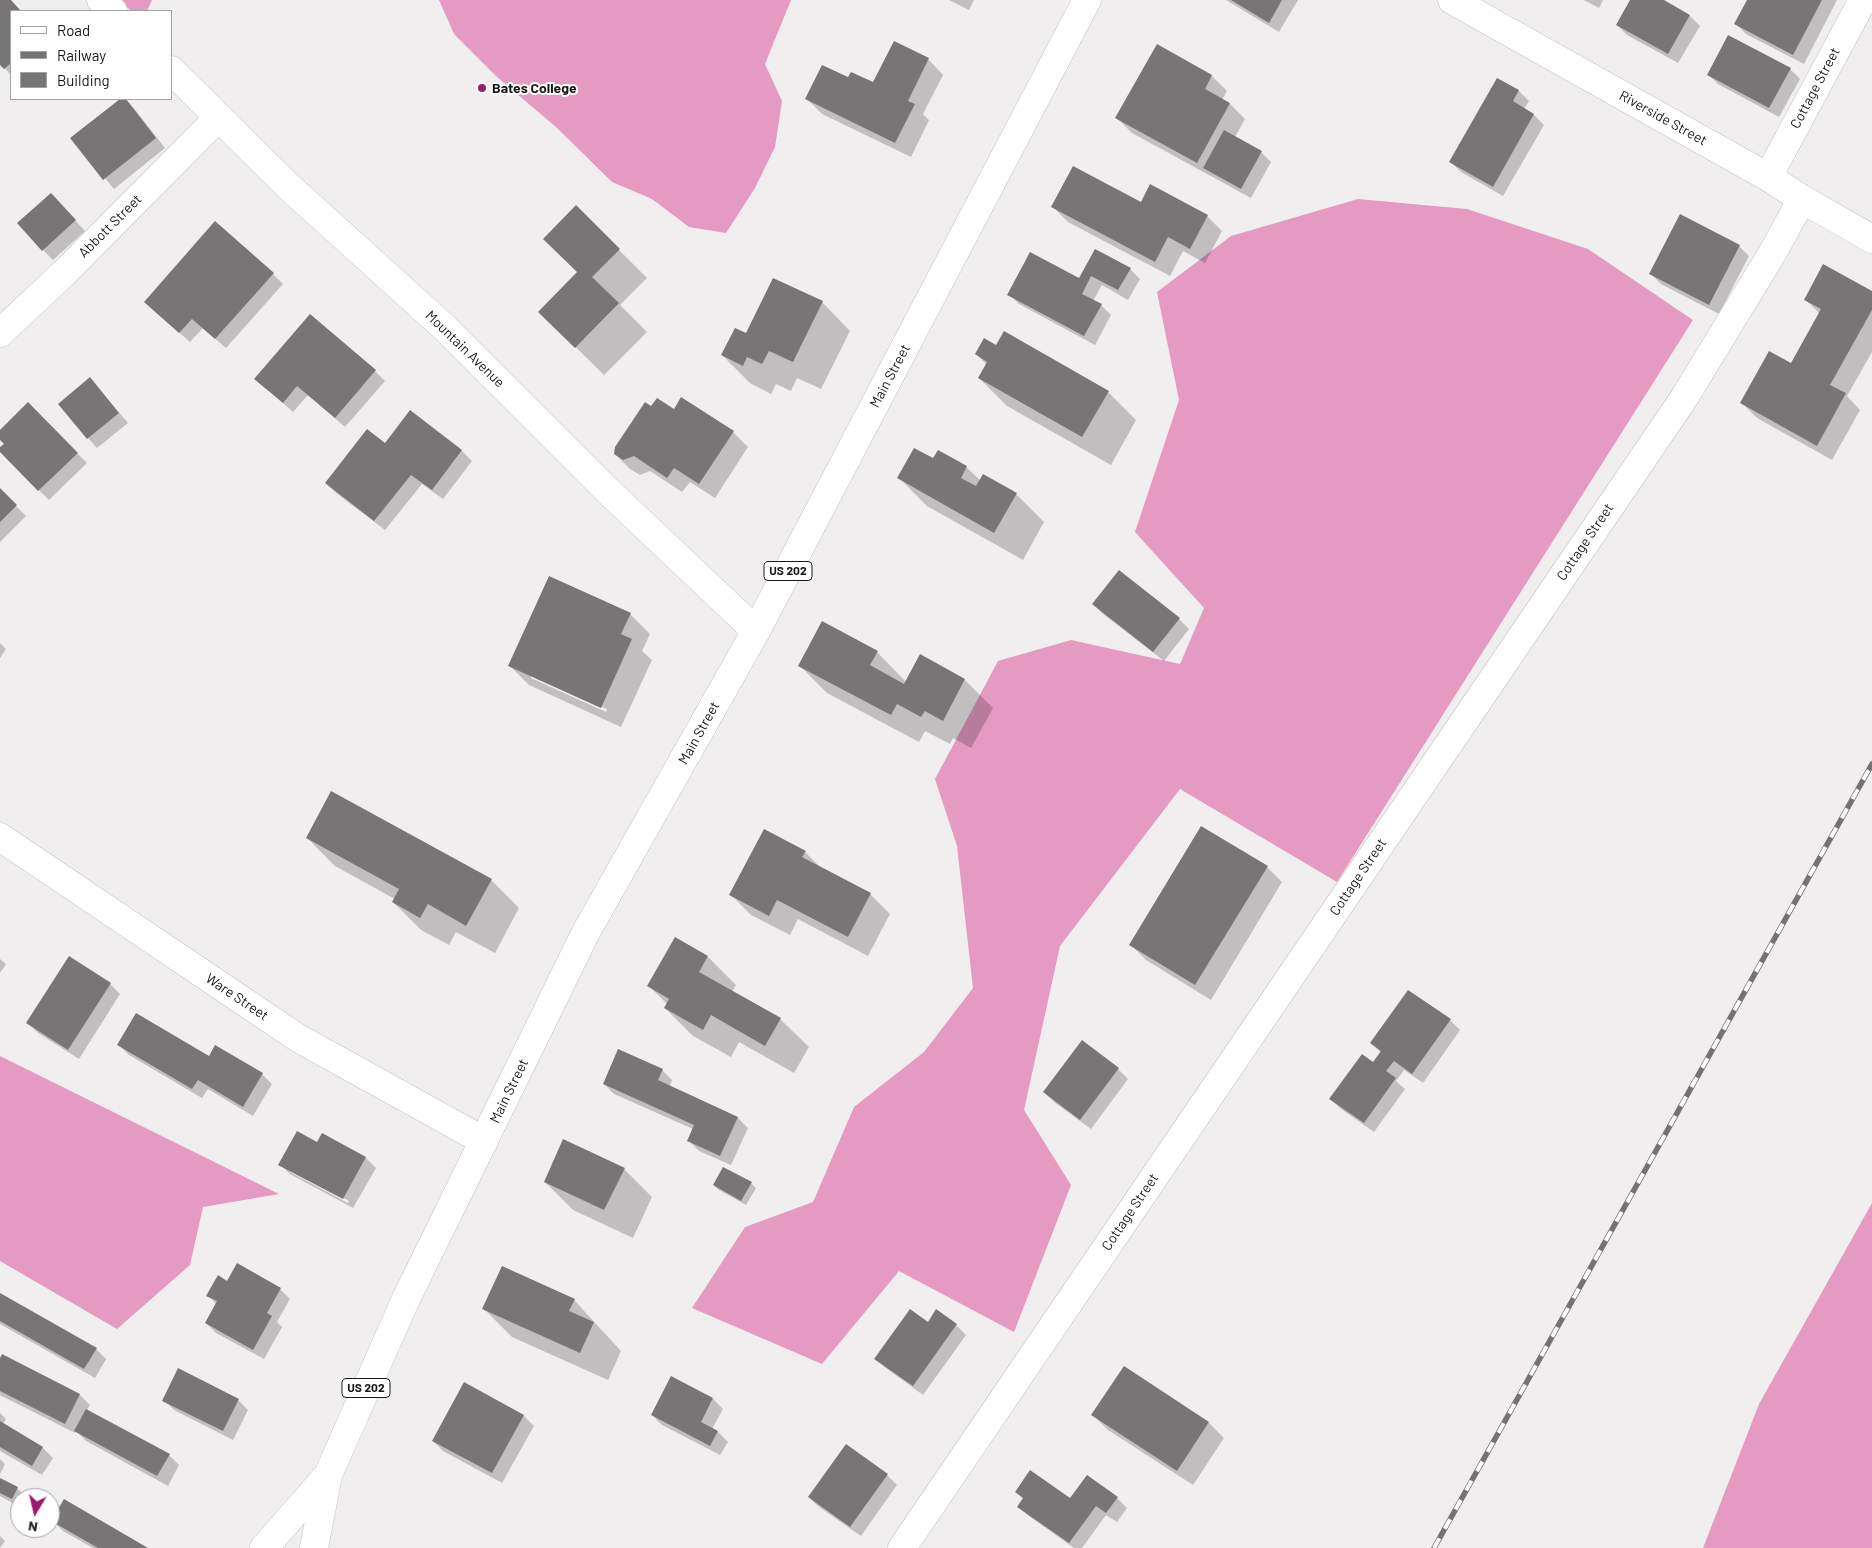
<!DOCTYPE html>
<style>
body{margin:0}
#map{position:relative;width:1872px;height:1548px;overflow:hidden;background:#f1eeef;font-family:Barlow,sans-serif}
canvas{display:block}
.legend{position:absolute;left:10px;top:10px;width:162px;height:90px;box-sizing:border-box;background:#fff;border:1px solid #a3a3a3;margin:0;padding:6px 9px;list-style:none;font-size:15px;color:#191818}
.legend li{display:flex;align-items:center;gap:10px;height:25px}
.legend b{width:25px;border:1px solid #a3a3a3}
.north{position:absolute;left:10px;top:1488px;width:50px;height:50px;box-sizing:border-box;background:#fff;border:1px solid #a3a3a3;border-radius:50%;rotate:189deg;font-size:14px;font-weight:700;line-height:20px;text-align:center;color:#191818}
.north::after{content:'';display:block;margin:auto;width:18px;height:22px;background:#9c1b6f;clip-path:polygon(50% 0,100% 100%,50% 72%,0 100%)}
</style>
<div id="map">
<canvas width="1872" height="1548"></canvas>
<ul class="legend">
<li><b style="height:6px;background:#fff"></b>Road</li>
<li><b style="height:6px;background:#747273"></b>Railway</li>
<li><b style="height:14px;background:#787577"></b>Building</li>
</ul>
<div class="north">N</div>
</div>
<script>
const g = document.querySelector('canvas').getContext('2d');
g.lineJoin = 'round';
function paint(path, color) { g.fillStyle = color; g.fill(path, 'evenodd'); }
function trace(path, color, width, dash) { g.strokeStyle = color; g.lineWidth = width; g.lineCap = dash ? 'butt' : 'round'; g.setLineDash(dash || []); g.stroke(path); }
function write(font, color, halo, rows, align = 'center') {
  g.font = font + ' Barlow,sans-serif'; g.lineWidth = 4; g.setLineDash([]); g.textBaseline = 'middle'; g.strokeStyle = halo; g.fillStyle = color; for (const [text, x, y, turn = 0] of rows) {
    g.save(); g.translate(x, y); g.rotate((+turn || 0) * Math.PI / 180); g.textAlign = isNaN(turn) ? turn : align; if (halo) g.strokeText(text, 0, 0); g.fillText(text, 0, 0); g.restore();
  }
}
paint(new Path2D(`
 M120,0H152L147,11H131Z
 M439,0H791L765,64L782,101L775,147L755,188L726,233L689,227L652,199L612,182L556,127L497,77L454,34Z
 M1358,199L1467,209L1588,249L1693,320L1337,882L1180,789L1060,946L1024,1110L1071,1185L1014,1332L899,1271L822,1364L692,1308L745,1227L813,1202L854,1107L924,1052L973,988L957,846L935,779L998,661L1071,640L1180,664L1204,608L1135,532L1179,400L1157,292L1231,236Z
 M0,1056L279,1194L203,1207L190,1265L117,1329L0,1261Z
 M1872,1203V1548H1703L1759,1404Z`), '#e59ac2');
paint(new Path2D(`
 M0,0H10L20,11H11V75L0,63Z
 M949,0H974L969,10Z
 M1226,0H1298L1279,32Z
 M1584,0H1603L1599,8Z
 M1631,0H1662L1690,16L1700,26L1678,63L1627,35L1617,25Z
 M1748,0H1837L1804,64L1746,34L1736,24Z
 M928,59L943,75L923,114L929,120L911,157L822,114L807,99L849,79L874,84Z
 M1790,69L1800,79L1779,117L1718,84L1708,74Z
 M1212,76L1227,91L1222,100L1230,104L1245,119L1235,137L1261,152L1271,162L1251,198L1132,133L1117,118Z
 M1497,79L1519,91L1529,101L1524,109L1534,115L1544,125L1503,196L1461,172L1451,162Z
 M122,99H125L133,107L165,148L114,189L72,138Z
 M1141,203L1207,216L1222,231L1205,263L1183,251L1170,276L1068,222L1053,207Z
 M60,204L85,231L53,260L43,250Z
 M576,207L647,278L620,305L647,332L604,375L540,312L579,272Z
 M1739,246L1749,256L1719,314L1661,284L1651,274Z
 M1095,250L1130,269L1140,279L1128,300L1102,285L1093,301L1101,305L1111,315L1095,345L1019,304L1009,294L1079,280Z
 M273,274L283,284L226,348L203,328L190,342L156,312Z
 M1872,293V352L1847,396L1860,410L1832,460L1757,418L1742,403L1791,365L1820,314L1805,299Z
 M822,302L850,331L821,389L797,378L791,391L776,384L771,394L750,383L722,355L746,334Z
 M996,346L1108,392L1136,420L1111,465L1007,406L979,378L987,365L976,354Z
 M375,371L385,381L345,427L308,395L293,412L256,379Z
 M90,379L128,423L97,448L88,438Z
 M682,399L733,432L748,447L715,498L690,482L682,492L650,471L640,475L630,469L615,454L651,408L674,410Z
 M28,404L87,463L49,500L0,451L5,444L0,438V431Z
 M410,412L462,451L472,461L443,499L422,484L385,530L336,493L326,483L385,445Z
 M933,460L966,467L981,481L1016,494L1044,522L1023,560L927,506L899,478Z
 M0,490L26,516L0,542Z
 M1119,571L1179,619L1189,629L1164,661L1103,614L1093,604Z
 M630,614L650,634L642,651L652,660L621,727L529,685L509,665ZM531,675L607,709L606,712L531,678Z
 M0,643L6,649L0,658Z
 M877,652L906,682L965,680L993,708L971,748L953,738L950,744L925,731L919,742L827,693L799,665Z
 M307,838L491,880L519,908L495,953L456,932L449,945L421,930L393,902L395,899L335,866Z
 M805,852L821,868L870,894L890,914L868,956L798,919L790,935L751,915L731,895Z
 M1267,867L1282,882L1211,1000L1146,960L1131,945Z
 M676,939L708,957L736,985L732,992L780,1019L809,1047L794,1073L739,1042L731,1057L693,1036L665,1008L667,1004L649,986Z
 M69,958L110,984L120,994L79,1059L38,1033L28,1023Z
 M0,959L6,964L0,973Z
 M1450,1020L1460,1030L1423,1083L1404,1070L1396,1081L1405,1089L1374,1132L1341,1109L1331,1099L1374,1064L1381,1053L1371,1043Z
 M1082,1042L1118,1069L1128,1079L1091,1129L1054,1102L1044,1092Z
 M119,1045L210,1058L262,1074L272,1084L253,1116L208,1089L202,1098L129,1055Z
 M662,1070L672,1080L669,1087L738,1118L748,1128L731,1165L699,1151L689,1141L693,1129L614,1094L604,1084Z
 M318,1144L366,1158L376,1168L353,1208L290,1174L280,1164ZM290,1169L349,1201L348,1203L290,1172Z
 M624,1169L652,1197L633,1238L573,1210L545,1182Z
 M751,1183L756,1188L746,1205L719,1190L714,1185Z
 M227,1282L280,1289L290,1299L277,1322L282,1327L264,1359L216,1333L206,1323L216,1304L208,1295Z
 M0,1295L96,1349L106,1359L95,1378L0,1324Z
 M574,1300L621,1351L608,1380L512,1337L484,1309Z
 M956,1325L966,1335L923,1395L886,1368L876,1358Z
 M3,1355L80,1395L90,1405L87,1410L169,1455L179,1465L168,1486L86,1441L76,1431L75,1433L0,1395V1361Z
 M1125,1367L1209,1423L1224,1438L1193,1485L1108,1430L1093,1415Z
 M672,1378L713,1399L723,1409L712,1429L718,1432L728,1442L720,1455L662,1425L652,1415Z
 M464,1384L524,1416L534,1426L502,1483L443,1451L433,1441Z
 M164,1400H238L248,1410L233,1440L174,1410Z
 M0,1413L6,1419L3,1424L43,1448L53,1458L42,1475L0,1451Z
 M0,1459L5,1464L0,1474Z
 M887,1475L897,1485L861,1536L819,1507L809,1497Z
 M0,1479L17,1488L27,1498H20V1507L0,1496Z
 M1017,1492L1070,1500L1117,1498L1127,1508L1117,1522L1106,1515L1082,1548H1074L1029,1516L1019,1507L1024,1499Z
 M53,1521L146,1548H93L63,1531Z
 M0,1536L5,1541L0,1548Z`), '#0003');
paint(new Path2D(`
 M0,0H11L21,11H11V63L4,69L0,65Z
 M1231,0H1282L1269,23Z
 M1630,0H1664L1690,15L1668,54L1616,25Z
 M1747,0H1822L1793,55L1734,24Z
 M1728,35L1791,68L1769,108L1707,75Z
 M894,41L929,58L908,101L915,104L895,143L805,99L822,65L848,77L851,72L873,82Z
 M1157,44L1212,75L1205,89L1230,103L1197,163L1115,118Z
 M1497,78L1519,90L1513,101L1534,114L1493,187L1449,162Z
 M120,99H126L156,138L103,180L70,138Z
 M1224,130L1262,151L1241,189L1203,168Z
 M1073,166L1141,202L1150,184L1208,215L1190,249L1168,237L1155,262L1051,207Z
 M51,193L76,220L42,251L17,223Z
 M576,205L620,249L592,277L619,303L575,348L538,312L577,272L543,239Z
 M1680,214L1740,245L1709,305L1649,274Z
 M215,221L274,273L215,339L192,319L179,333L144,302Z
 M1095,249L1131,268L1118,290L1091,276L1082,294L1102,304L1084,336L1007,295L1030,252L1079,278Z
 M1823,264L1872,291V310L1830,385L1846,393L1817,446L1740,403L1769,351L1791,363L1821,309L1804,300Z
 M773,278L823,301L793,362L769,351L762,364L747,357L743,366L721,355L735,328L746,333Z
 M310,314L376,370L335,418L297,386L283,403L254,379Z
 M1004,331L1109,391L1082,437L978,378L987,362L975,354L984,338L996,345Z
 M90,377L119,413L87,439L58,404Z
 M681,397L734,431L699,484L674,468L667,478L634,456L623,460L614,454L615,447L645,402L651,406L657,398L674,409Z
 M28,402L78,453L38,491L0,452V447L4,444L0,440V430Z
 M410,410L462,450L432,490L411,475L374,521L325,483L367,429L385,443Z
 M914,448L933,458L938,450L967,466L961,478L976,486L983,474L1017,493L994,533L897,478Z
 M0,488L17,505L0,522Z
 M1119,570L1180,618L1153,652L1092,604Z
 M549,576L631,613L621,634L632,639L601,708L508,666Z
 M822,621L878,651L870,665L904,684L920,654L965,679L943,721L925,711L921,717L897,704L891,715L798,666Z
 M331,791L492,879L466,926L428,904L420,918L392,902L399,889L306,838Z
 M1201,826L1268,866L1195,985L1129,945Z
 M764,829L806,851L802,857L871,893L848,937L777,900L769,916L729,895Z
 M675,937L708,956L699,972L781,1018L765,1046L711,1015L703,1030L664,1008L669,999L647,986Z
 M69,956L111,983L68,1050L26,1023Z
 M1408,990L1451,1019L1412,1074L1394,1061L1386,1071L1396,1078L1364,1123L1329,1099L1362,1054L1373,1062L1381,1051L1370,1043Z
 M136,1013L209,1056L215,1045L263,1073L243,1107L198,1080L192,1089L117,1045Z
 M1082,1040L1119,1068L1080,1120L1043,1092Z
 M618,1049L663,1069L658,1080L738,1117L720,1156L687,1141L694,1125L603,1084Z
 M297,1131L317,1142L322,1133L366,1157L343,1199L278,1165Z
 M563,1139L625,1168L604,1210L544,1182Z
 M723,1167L752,1182L741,1201L713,1185Z
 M237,1263L281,1288L267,1313L272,1316L253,1350L205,1323L217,1301L206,1296L218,1275L227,1281Z
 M502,1266L575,1299L569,1311L594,1322L580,1353L482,1309Z
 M0,1293L97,1348L84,1369L0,1321Z
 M910,1309L928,1322L936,1309L957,1324L913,1386L874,1359Z
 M2,1354L80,1394L65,1424L0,1391V1358Z
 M1124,1366L1209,1422L1177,1471L1091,1415Z
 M178,1368L239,1399L223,1431L162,1401Z
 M671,1376L713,1398L701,1422L718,1431L710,1446L651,1415Z
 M464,1382L524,1415L492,1473L432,1441Z
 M86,1409L170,1454L157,1476L74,1431Z
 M0,1421L43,1447L32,1466L0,1447Z
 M846,1444L888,1474L850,1527L808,1497Z
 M1030,1470L1070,1498L1087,1475L1118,1497L1106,1513L1096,1506L1069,1543L1017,1507L1023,1498L1015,1492Z
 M0,1478L18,1487L12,1499L0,1493Z
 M64,1499L148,1548H98L51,1521Z`), '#787577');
const minor = new Path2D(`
 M101,0L113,11
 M171,70L289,187L444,327L609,492L756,631
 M1768,177L1863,0
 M0,333L64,273L219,117
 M0,837L298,1038L484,1141
 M902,1548L1684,398L1773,252L1802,199`);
const tertiary = new Path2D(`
 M1452,0L1768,177L1802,199L1872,239`);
const trunk = new Path2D(`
 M264,1548L327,1476
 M314,1548L328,1475L405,1301L586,932L756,631L1087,0`);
trace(minor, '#c3bfc1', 29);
trace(tertiary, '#c3bfc1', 29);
trace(trunk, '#c3bfc1', 29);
trace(minor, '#fff', 28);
trace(tertiary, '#fff', 28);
trace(trunk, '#fff', 28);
const rail = new Path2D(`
 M1434,1548L1872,764`);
trace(rail, '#747273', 5.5);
trace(rail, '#fff', 4, [11]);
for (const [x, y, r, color] of [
 [482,88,5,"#9c1b6f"]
]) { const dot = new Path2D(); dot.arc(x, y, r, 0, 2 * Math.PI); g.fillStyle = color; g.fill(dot); trace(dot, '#fff', 2); }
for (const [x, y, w] of [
 [788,571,48],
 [366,1388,48]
]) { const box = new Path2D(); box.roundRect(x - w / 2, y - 9.5, w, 19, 4); g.fillStyle = '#fff'; g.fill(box); trace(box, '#191818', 1); }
write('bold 12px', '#191818', null, [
 ["US 202",788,571],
 ["US 202",366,1388]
]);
write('bold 14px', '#191818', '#fff', [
 ["Bates College",492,88]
], 'left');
write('14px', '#191818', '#fff', [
 ["Cottage Street",1815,88,-62],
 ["Riverside Street",1663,118,29],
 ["Abbott Street",110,226,-45],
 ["Mountain Avenue",465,349,44],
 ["Main Street",890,376,-62],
 ["Cottage Street",1585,542,-56],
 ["Main Street",699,733,-61],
 ["Cottage Street",1358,877,-56],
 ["Ware Street",237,997,34],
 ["Main Street",509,1091,-64],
 ["Cottage Street",1130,1212,-56]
]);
</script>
